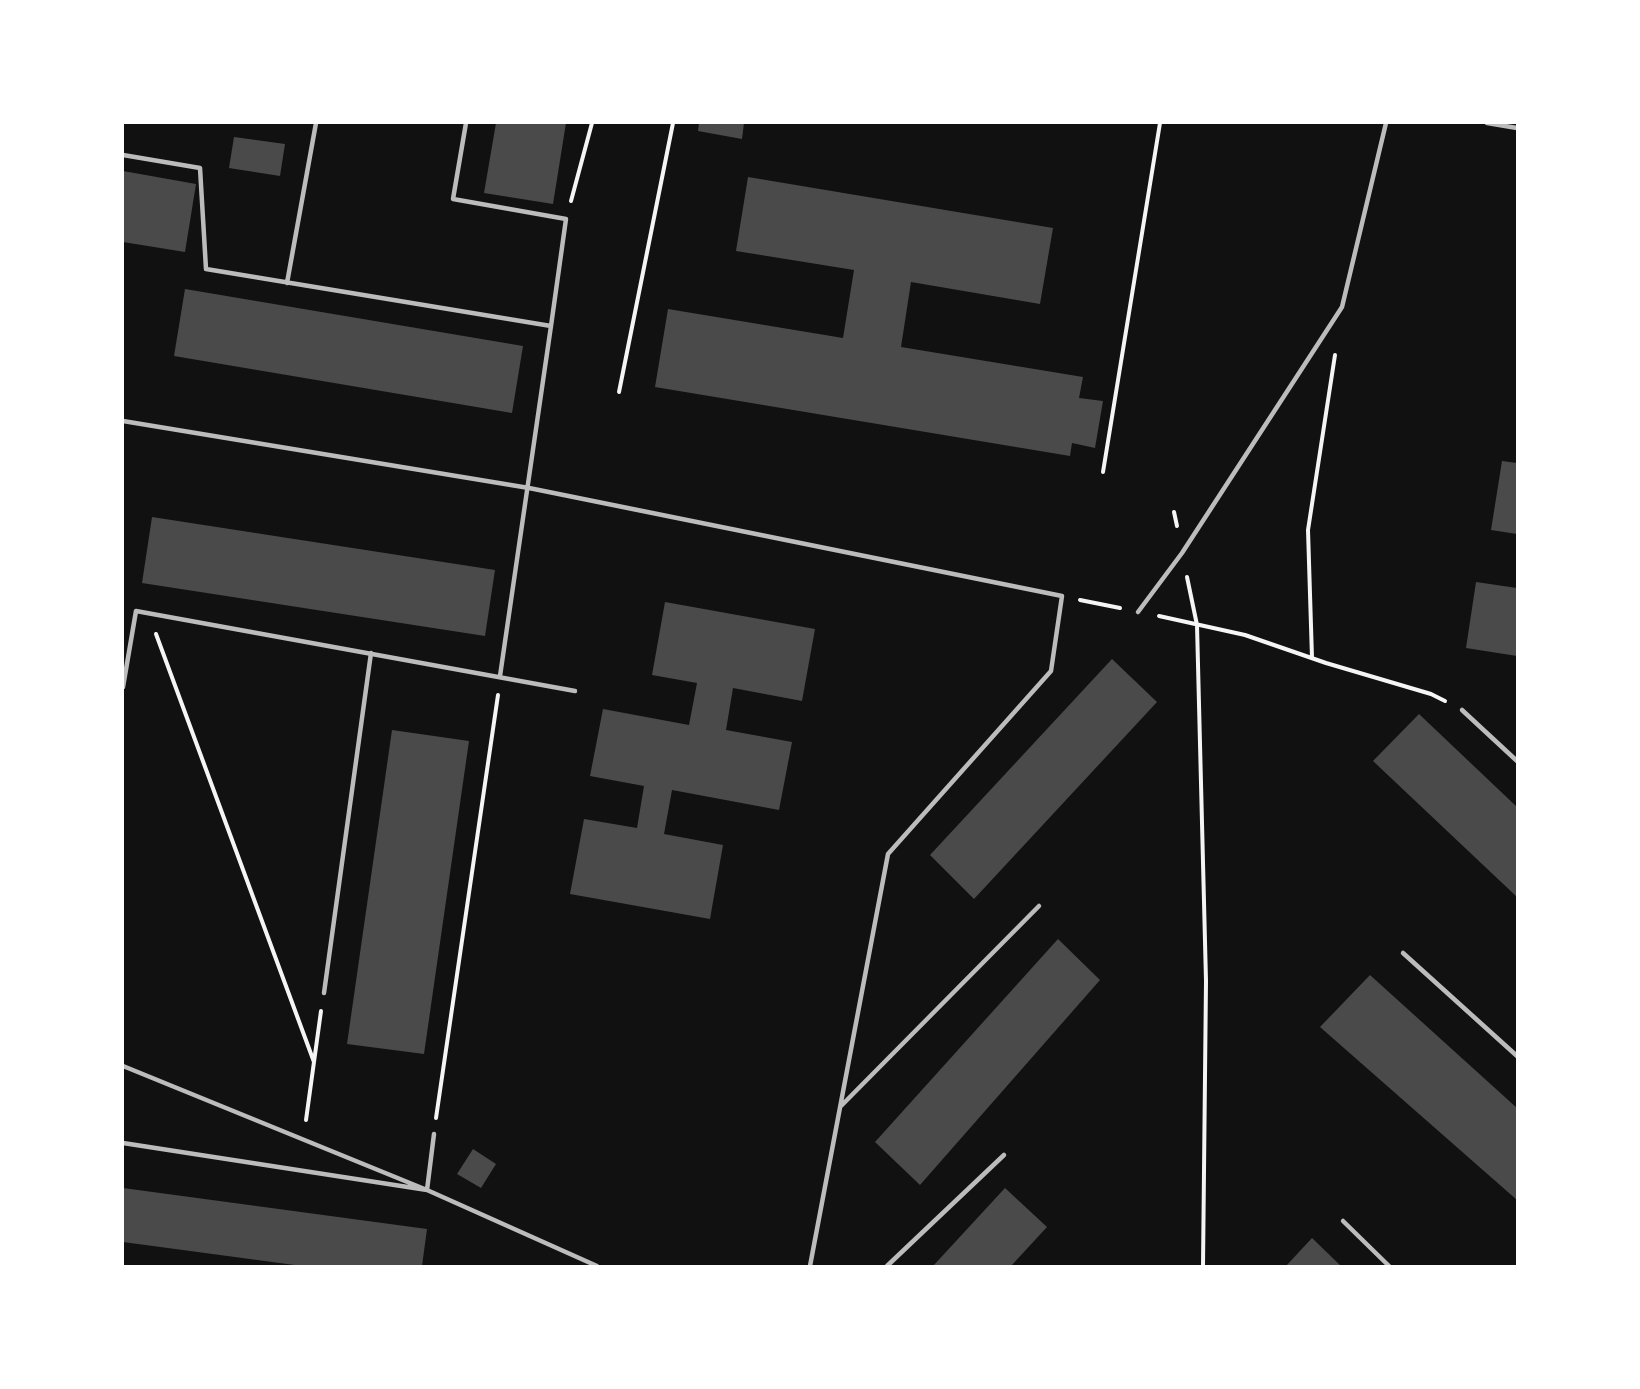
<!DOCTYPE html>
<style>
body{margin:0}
#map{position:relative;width:1640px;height:1389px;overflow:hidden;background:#111;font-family:"Nunito Sans",sans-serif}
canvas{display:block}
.frame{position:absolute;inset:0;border:124px solid #fff;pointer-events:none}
</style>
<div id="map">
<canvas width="1640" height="1389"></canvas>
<div class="frame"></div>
</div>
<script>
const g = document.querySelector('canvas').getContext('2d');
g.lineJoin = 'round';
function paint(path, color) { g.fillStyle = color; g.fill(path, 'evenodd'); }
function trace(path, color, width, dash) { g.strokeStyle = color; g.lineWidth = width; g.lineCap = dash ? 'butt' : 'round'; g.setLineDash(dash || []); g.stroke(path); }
paint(new Path2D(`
 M496,123H566L553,204L484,193Z
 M699,123H744L742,139L698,131Z
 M234,137L285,144L280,176L229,168Z
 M123,171L196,184L185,252L123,242Z
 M748,177L1053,228L1040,304L911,282L901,347L1083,377L1079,398L1103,401L1095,448L1072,443L1070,456L655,387L668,309L843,338L854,270L736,251Z
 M185,289L523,346L512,413L174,356Z
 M1502,461L1517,463V534L1491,530Z
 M152,517L495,570L485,636L142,583Z
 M1476,582L1517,588V656L1466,648Z
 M665,602L815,629L802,701L733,688L726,730L792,742L779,810L672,790L664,834L723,845L710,919L570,894L584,819L637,828L644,786L590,776L603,709L689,725L697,683L652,675Z
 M1112,659L1157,702L974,899L930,855Z
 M1419,714L1517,807V897L1373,761Z
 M392,730L469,741L424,1054L347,1044Z
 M1058,939L1100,980L920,1185L875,1142Z
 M1370,975L1517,1108V1200L1320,1027Z
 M473,1149L496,1164L481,1188L457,1174Z
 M123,1188L427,1229L422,1266H302L123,1242Z
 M1005,1188L1047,1227L1011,1266H933Z
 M1312,1238L1341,1266H1286Z`), '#4a4a4a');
trace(new Path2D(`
 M571,201L592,123
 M619,392L673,123
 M1103,472L1160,123
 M1174,512L1177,526
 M1187,577L1197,625L1206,981L1203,1266
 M1080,600L1120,608
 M1159,616L1245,635L1326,663L1431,694L1445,701
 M156,634L314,1062
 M1312,658L1308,530L1335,355
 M436,1118L498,695
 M306,1120L321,1011`), '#f5f5f5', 4);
trace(new Path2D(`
 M466,123L453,199L566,219L551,326
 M1487,123L1517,128
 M123,155L200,168L206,269L551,326L500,676
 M287,283L316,123
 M123,421L529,488L1062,596L1051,671L888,854L810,1266
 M1138,612L1182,553L1342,307L1386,123
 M123,687L136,611L575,691
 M1462,710L1517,761
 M1403,953L1517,1056
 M324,993L371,653
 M123,1066L427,1190L597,1266
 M841,1106L1039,906
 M123,1143L427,1190L434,1134
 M1343,1221L1389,1266
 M887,1266L1004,1155`), '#bcbcbc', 4.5);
</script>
